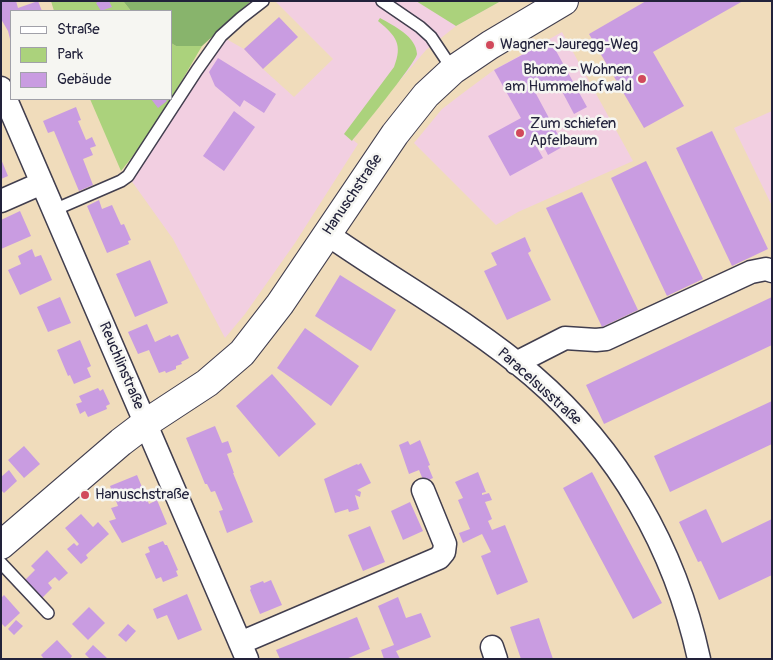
<!DOCTYPE html>
<meta charset="utf-8">
<style>
body{margin:0}
#map{position:relative;width:773px;height:660px;overflow:hidden;background:#f0dcbb;font-family:Pangolin,sans-serif}
canvas{display:block}
.frame{position:absolute;inset:0;border:2px solid #22223b;pointer-events:none}
.legend{position:absolute;left:10px;top:10px;width:162px;height:90px;box-sizing:border-box;background:#f6f6f2;border:1px solid #a1a1a9;margin:0;padding:6px 9px;list-style:none;font-size:15px;color:#22223b}
.legend li{display:flex;align-items:center;gap:10px;height:25px}
.legend b{width:25px;border:1px solid #a1a1a9}
</style>
<div id="map">
<canvas width="773" height="660"></canvas>
<div class="frame"></div>
<ul class="legend">
<li><b style="height:6px;background:#fff"></b>Straße</li>
<li><b style="height:14px;background:#abd27c"></b>Park</li>
<li><b style="height:14px;background:#c99ce1"></b>Gebäude</li>
</ul>
</div>
<script>
const g = document.querySelector('canvas').getContext('2d');
g.lineJoin = 'round';
function paint(path, color) { g.fillStyle = color; g.fill(path, 'evenodd'); }
function trace(path, color, width, dash) { g.strokeStyle = color; g.lineWidth = width; g.lineCap = dash ? 'butt' : 'round'; g.setLineDash(dash || []); g.stroke(path); }
function write(font, color, halo, rows, align = 'center') {
  g.font = font + ' Pangolin,sans-serif'; g.lineWidth = 5; g.setLineDash([]); g.textBaseline = 'middle'; g.strokeStyle = halo; g.fillStyle = color; for (const [text, x, y, turn = 0] of rows) {
    g.save(); g.translate(x, y); g.rotate((+turn || 0) * Math.PI / 180); g.textAlign = isNaN(turn) ? turn : align; if (halo) g.strokeText(text, 0, 0); g.fillText(text, 0, 0); g.restore();
  }
}
paint(new Path2D(`
 M278,1H501L456,26L426,50L390,92L353,140L358,144L295,243L245,314L225,338L173,239L128,176L221,36L244,49L263,69L294,97L333,59L276,2Z
 M562,32L633,161L518,212L496,225L414,143L442,109L463,93L494,70Z
 M772,111V206L734,128Z`), '#f2cfe1');
paint(new Path2D(`
 M51,1H123L131,11H54Z
 M416,1H501L456,26Z
 M380,18C394,26 416,36 417,54C417,61 361,130 352,141L344,134L394,67C403,44 396,36 378,21Z
 M171,43L176,46H202C177,89 153,132 121,171L90,99H171Z`), '#abd27c');
paint(new Path2D(`
 M123,1H251L202,46H176L171,43V11H131Z`), '#88b46c');
paint(new Path2D(`
 M1,1H16L18,8L38,1L42,11H11V43L8,31L1,19Z
 M99,1H109L112,7L101,11L96,3Z
 M646,1H743L653,52L684,106L644,128L589,34Z
 M279,17L298,37L263,69L244,49Z
 M550,40L587,107L574,114L556,80L535,92L564,146L548,155L541,141L535,144L543,158L510,176L488,136L521,118L494,70Z
 M218,58L276,94L264,113L244,100L240,107L215,86L209,72Z
 M151,99H165L167,101L158,108Z
 M76,107L81,120L78,121L86,140L92,137L96,146L90,148L93,155L83,159L93,185L79,191L54,131L48,133L43,121Z
 M234,111L255,127L224,171L203,156Z
 M712,131L768,249L732,266L676,148Z
 M1,159L8,176L1,179Z
 M646,161L703,279L667,296L611,178Z
 M582,192L638,310L602,327L546,208Z
 M99,200L102,209L112,205L121,225L124,224L131,240L128,241L129,244L107,253L87,206Z
 M20,211L31,236L1,249V220Z
 M525,237L531,251L528,253L551,300L507,320L484,271L497,265L491,253Z
 M32,249L35,257L41,255L52,280L20,295L8,270L21,264L18,256Z
 M150,260L168,303L135,317L116,274Z
 M340,275L396,310L371,351L315,316Z
 M60,297L71,323L48,332L37,307Z
 M772,297V345L604,424L586,385Z
 M147,324L155,342L170,335L171,337L178,334L189,358L181,362L182,364L176,366V369L166,373L165,371L159,373L149,350L138,354L128,332Z
 M305,328L359,366L331,406L277,368Z
 M80,340L91,366L87,368L91,377L74,384L70,375L68,376L57,350Z
 M272,374L316,424L279,457L236,406Z
 M98,388L100,391L103,389L110,404L106,406L107,409L88,417L85,411L80,414L76,404L82,402L79,396Z
 M772,401V444L670,492L654,456Z
 M215,426L222,443L228,441L232,452L227,454L234,473H233L253,522L227,533L219,511L223,510L215,491L211,492L207,484H205L186,438Z
 M420,440L430,465L428,466L433,478L424,482L419,470L409,474L399,445L408,441L410,445Z
 M24,446L40,464L24,478L8,460Z
 M361,463L371,483L357,490L361,492L360,497L355,495L359,509L349,512L348,509L335,513L324,479L357,464L358,465Z
 M9,470L17,481L4,493L1,490V477Z
 M478,472L486,492L482,493V495L489,493L492,500L485,502L492,519L488,521L492,530L505,525L528,582L497,595L481,556L491,552L482,534L463,543L459,533L470,529L458,500L463,498L455,482Z
 M592,472L662,603L633,619L563,488Z
 M137,475L149,504L157,500L167,524L122,543L109,521L116,519L111,508L118,506L110,486Z
 M410,502L423,531L403,540L391,511Z
 M706,509L722,543L772,519V575L719,600L701,561L698,562L679,522Z
 M81,514L93,527L98,522L109,534L86,555L88,558L81,564L67,549L74,543L77,546L79,544L65,528Z
 M370,526L385,562L363,571L348,535Z
 M163,541L165,545H167L178,570L176,571L178,576L163,582L161,577L156,579L145,554L150,552L148,547Z
 M47,550L68,573L59,581L55,577L48,583L52,588L42,598L25,580L35,570L31,566Z
 M271,580L282,605L260,614L250,590L251,589L250,586L263,581L264,583Z
 M187,594L202,630L178,640L167,615L157,619L153,609Z
 M4,595L20,613L5,627L1,623V598Z
 M398,597L406,618L421,613L431,637L396,651L400,659H384L381,650L394,645L378,606Z
 M89,607L105,623L88,640L72,624Z
 M357,617L370,649L346,659H280L276,650Z
 M539,618L553,659H521L510,627Z
 M16,620L23,626L14,635L8,629Z
 M128,624L136,631L126,642L118,635Z
 M57,640L72,656L70,659H44L41,655Z
 M93,645L108,659H90L85,654Z`), '#c99ce1');
const service = new Path2D(`
 M382,1L420,27L431,37L453,70
 M54,210L121,181L128,176L197,70L221,36L241,18L263,1
 M1,563L48,613`);
const minor = new Path2D(`
 M1,88L247,659
 M1,201L42,183
 M327,234C394,281 471,323 533,376C619,450 675,548 699,659
 M516,363L565,338L596,340L606,339L751,272L766,269L772,271
 M240,643L439,558L444,552L445,544L423,490
 M492,647L496,659`);
const tertiary = new Path2D(`
 M1,545L121,442L146,423L207,383L242,353L280,304L395,134L426,95L453,70L490,45L564,1`);
trace(service, '#413e4e', 14);
trace(minor, '#413e4e', 25);
trace(tertiary, '#413e4e', 30);
trace(service, '#fff', 11);
trace(minor, '#fff', 22);
trace(tertiary, '#fff', 28);
for (const [x, y, r, color] of [
 [490,45,5,"#d1495b"],
 [642,79,5,"#d1495b"],
 [520,133,5,"#d1495b"],
 [85,495,5,"#d1495b"]
]) { const dot = new Path2D(); dot.arc(x, y, r, 0, 2 * Math.PI); g.fillStyle = color; g.fill(dot); trace(dot, '#f6f6f2', 2); }
write('15px', '#22223b', '#f6f6f2', [
 ["Wagner-Jauregg-Weg",500,45],
 ["Bhome - Wohnen",632,70,"right"],
 ["am Hummelhofwald",632,87,"right"],
 ["Zum schiefen",530,124],
 ["Apfelbaum",530,141],
 ["Hanuschstraße",95,495]
], 'left');
write('15px', '#22223b', '#f6f6f2', [
 ["Hanuschstraße",353,195,-56],
 ["Reuchlinstraße",121,366,67],
 ["Paracelsusstraße",539,387,42]
]);
</script>
